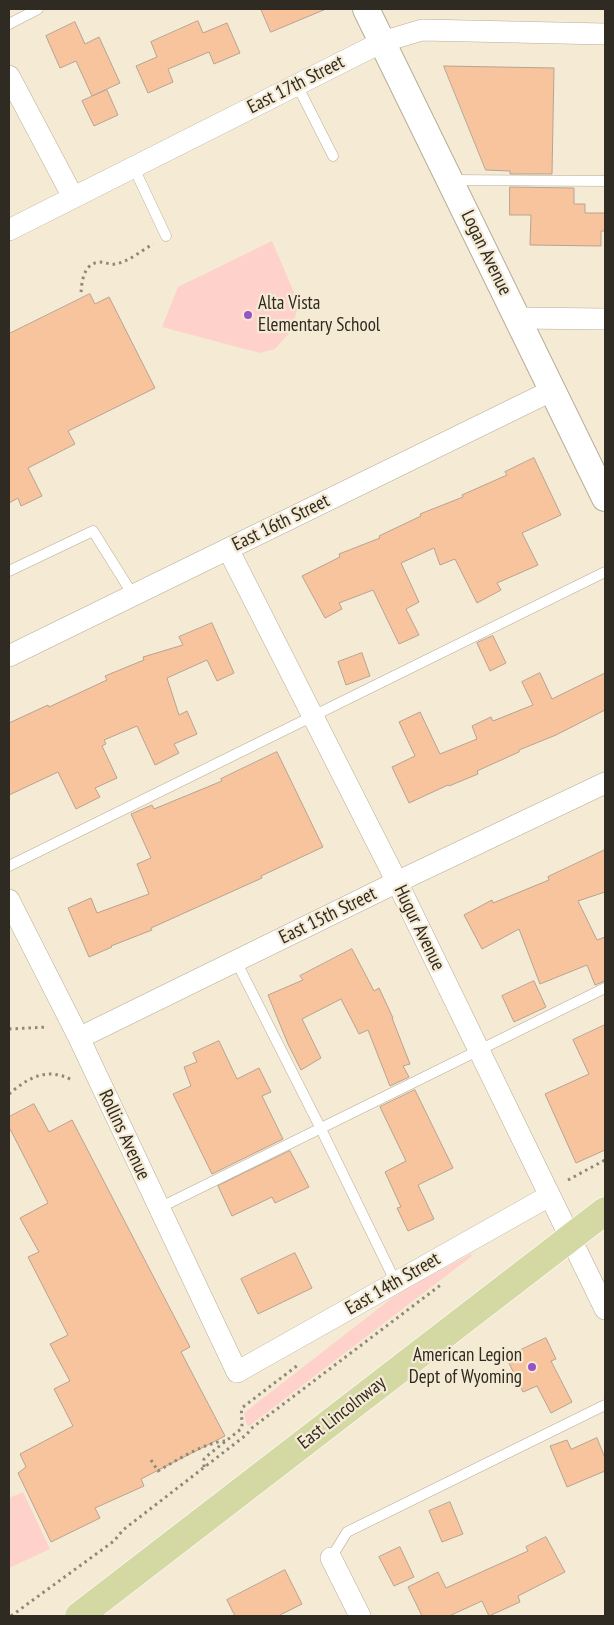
<!DOCTYPE html>
<style>
body{margin:0}
#map{position:relative;width:614px;height:1625px;overflow:hidden;background:#f5ead3;font-family:"PT Sans Narrow",sans-serif}
canvas{display:block}
.frame{position:absolute;inset:0;border:10px solid #2f2a22;pointer-events:none}
</style>
<div id="map">
<canvas width="614" height="1625"></canvas>
<div class="frame"></div>
</div>
<script>
const g = document.querySelector('canvas').getContext('2d');
g.lineJoin = 'round';
function paint(path, color) { g.fillStyle = color; g.fill(path, 'evenodd'); }
function trace(path, color, width, dash) { g.strokeStyle = color; g.lineWidth = width; g.lineCap = dash ? 'butt' : 'round'; g.setLineDash(dash || []); g.stroke(path); }
function write(font, color, halo, rows, align = 'center') {
  g.font = font + ' "PT Sans Narrow",sans-serif'; g.lineWidth = 4.5; g.setLineDash([]); g.textBaseline = 'middle'; g.strokeStyle = halo; g.fillStyle = color; for (const [text, x, y, turn = 0] of rows) {
    g.save(); g.translate(x, y); g.rotate((+turn || 0) * Math.PI / 180); g.textAlign = isNaN(turn) ? turn : align; if (halo) g.strokeText(text, 0, 0); g.fillText(text, 0, 0); g.restore();
  }
}
paint(new Path2D(`
 M272,241L299,304L291,331L275,349L260,353L162,327L178,287Z
 M471,1254L472,1256L249,1426L247,1425L244,1413L392,1298L411,1286Z
 M23,1492L50,1549L9,1568V1498Z`), '#fed2ca');
const building = new Path2D(`
 M261,9H326L271,32Z
 M198,21L203,33L227,23L240,53L214,64L209,52L168,69L173,82L148,93L136,66L157,57L151,42Z
 M75,22L85,44L99,37L120,83L92,96L76,61L60,68L46,36Z
 M444,66L554,68L552,174H510V171L486,170Z
 M107,90L118,115L94,126L82,101Z
 M510,187L574,188V204H585V213H605V231H601V246L530,245L531,215H510Z
 M90,294L95,304L109,297L155,388L68,431L75,444L28,468L42,496L21,506L18,498L9,503V334Z
 M534,458L561,515L522,533L538,565L497,583L501,590L477,603L455,559L440,565L434,548L401,563L419,602L406,609L419,635L399,644L373,590L339,603L342,609L325,618L302,576L340,557L339,554L380,538L379,536L421,516L420,514L463,497L462,495L507,475L505,472Z
 M212,623L234,673L217,681L207,660L167,678L179,715L187,711L197,734L174,744L179,753L155,765L137,726L104,740L106,744L102,746L117,778L95,788L100,797L76,809L58,772L9,795V723L48,705L49,707L107,680L105,676L144,660L143,657L183,645L179,637Z
 M493,636L506,663L490,671L477,643Z
 M362,653L370,676L346,685L338,662Z
 M540,673L552,699L605,673V710L556,735L519,750V752L477,771L478,774L449,786L448,785L409,803L392,767L415,756L399,722L420,712L440,754L477,739L472,726L491,717L493,721L533,705L522,682Z
 M277,752L323,847L261,876L262,878L151,928L152,930L111,946L112,947L89,957L68,908L91,898L97,913L149,894L137,864L151,858L131,814L152,805L154,809L222,781L221,779Z
 M605,850V892L578,901L597,940L605,937V981L595,985L587,965L540,984L519,929L482,949L464,915L492,900L493,903L549,880L548,877Z
 M352,949L374,991L379,988L393,1018H392L410,1064L403,1066L409,1077L390,1086L368,1030L359,1034L341,999L302,1019L321,1058L301,1070L288,1044L268,995L303,980L300,976Z
 M534,981L546,1007L514,1022L502,996Z
 M605,1025V1150L576,1163L545,1094L589,1074L573,1040Z
 M219,1041L237,1079L259,1068L271,1092L262,1096L283,1139L212,1174L173,1094L191,1086L184,1067L197,1062L193,1053Z
 M415,1090L453,1168L418,1185L434,1219L408,1231L397,1208L401,1207L385,1172L406,1161L380,1107Z
 M34,1104L49,1132L72,1120L190,1347L181,1352L225,1436L141,1479L144,1486L95,1508L100,1518L51,1542L18,1473L26,1467L20,1454L73,1426L54,1389L70,1381L50,1344L68,1335L28,1257L39,1252L20,1218L48,1203L9,1127V1117Z
 M290,1151L309,1187L275,1203L272,1197L232,1216L218,1186Z
 M295,1253L312,1288L258,1314L241,1279Z
 M546,1338L556,1359L551,1361L572,1402L551,1413L537,1386L523,1392L506,1357Z
 M597,1438L605,1458V1471L567,1487L550,1446L567,1440L571,1449Z
 M450,1502L463,1534L442,1542L429,1511Z
 M546,1537L565,1572L518,1596L520,1602L489,1616L482,1601L449,1616H422L408,1587L438,1572L446,1588L528,1551L526,1547Z
 M400,1547L414,1577L394,1586L379,1557Z
 M285,1570L302,1604L278,1616H235L227,1600Z`);
paint(building, '#f8c49d');
trace(building, '#b7a293', 1);
const service = new Path2D(`
 M9,24L38,9
 M297,85L333,156
 M133,166L166,236
 M451,180L605,181
 M9,571L93,531L133,595
 M9,866L605,572
 M236,961L321,1129L396,1283
 M159,1208L605,988
 M331,1558L347,1532L605,1405`);
const minor = new Path2D(`
 M9,76L73,197
 M9,230L382,42L422,30L605,34
 M518,318L605,319
 M228,549L397,882L605,1309
 M9,656L553,390
 M9,900L79,1038L237,1372L549,1196
 M79,1038L397,882L605,783
 M331,1558L360,1616`);
const tertiary = new Path2D(`
 M366,9L605,498`);
const primary = new Path2D(`
 M79,1616L605,1211`);
trace(service, '#b7ad97', 11);
trace(minor, '#b7ad97', 22);
trace(tertiary, '#b7ad97', 28);
trace(primary, '#fff', 29);
trace(new Path2D(`
 M81,292C82,280 84,263 100,262C105,262 110,265 115,264C128,262 141,251 153,244
 M9,1029L48,1027
 M9,1094C29,1077 47,1067 72,1080
 M568,1180L605,1160
 M151,1460L158,1471C175,1461 206,1442 225,1441
 M204,1467V1459L207,1456L241,1429C244,1421 239,1414 243,1407L298,1365
 M11,1616L114,1541L123,1530L246,1435L253,1427L442,1284`), '#8f8777', 3, [2.5, 4]);
trace(service, '#fff', 10);
trace(minor, '#fff', 21);
trace(tertiary, '#fff', 26);
trace(primary, '#d4d9a4', 28);
for (const [x, y, r, color] of [
 [248,315,5,"#9753c8"],
 [532,1367,5,"#9753c8"]
]) { const dot = new Path2D(); dot.arc(x, y, r, 0, 2 * Math.PI); g.fillStyle = color; g.fill(dot); trace(dot, '#f5ead3', 2); }
write('19px', '#2f2a22', '#f5ead3', [
 ["East 17th Street",296,85,-27],
 ["Logan Avenue",486,253,64],
 ["East 16th Street",281,523,-26],
 ["East 15th Street",328,916,-26],
 ["Hugur Avenue",419,928,64],
 ["Rollins Avenue",124,1135,65],
 ["East 14th Street",393,1284,-30],
 ["East Lincolnway",342,1413,-38]
]);
write('19px', '#2f2a22', '#f5ead3', [
 ["Alta Vista",258,304],
 ["Elementary School",258,326],
 ["American Legion",522,1356,"right"],
 ["Dept of Wyoming",522,1378,"right"]
], 'left');
</script>
